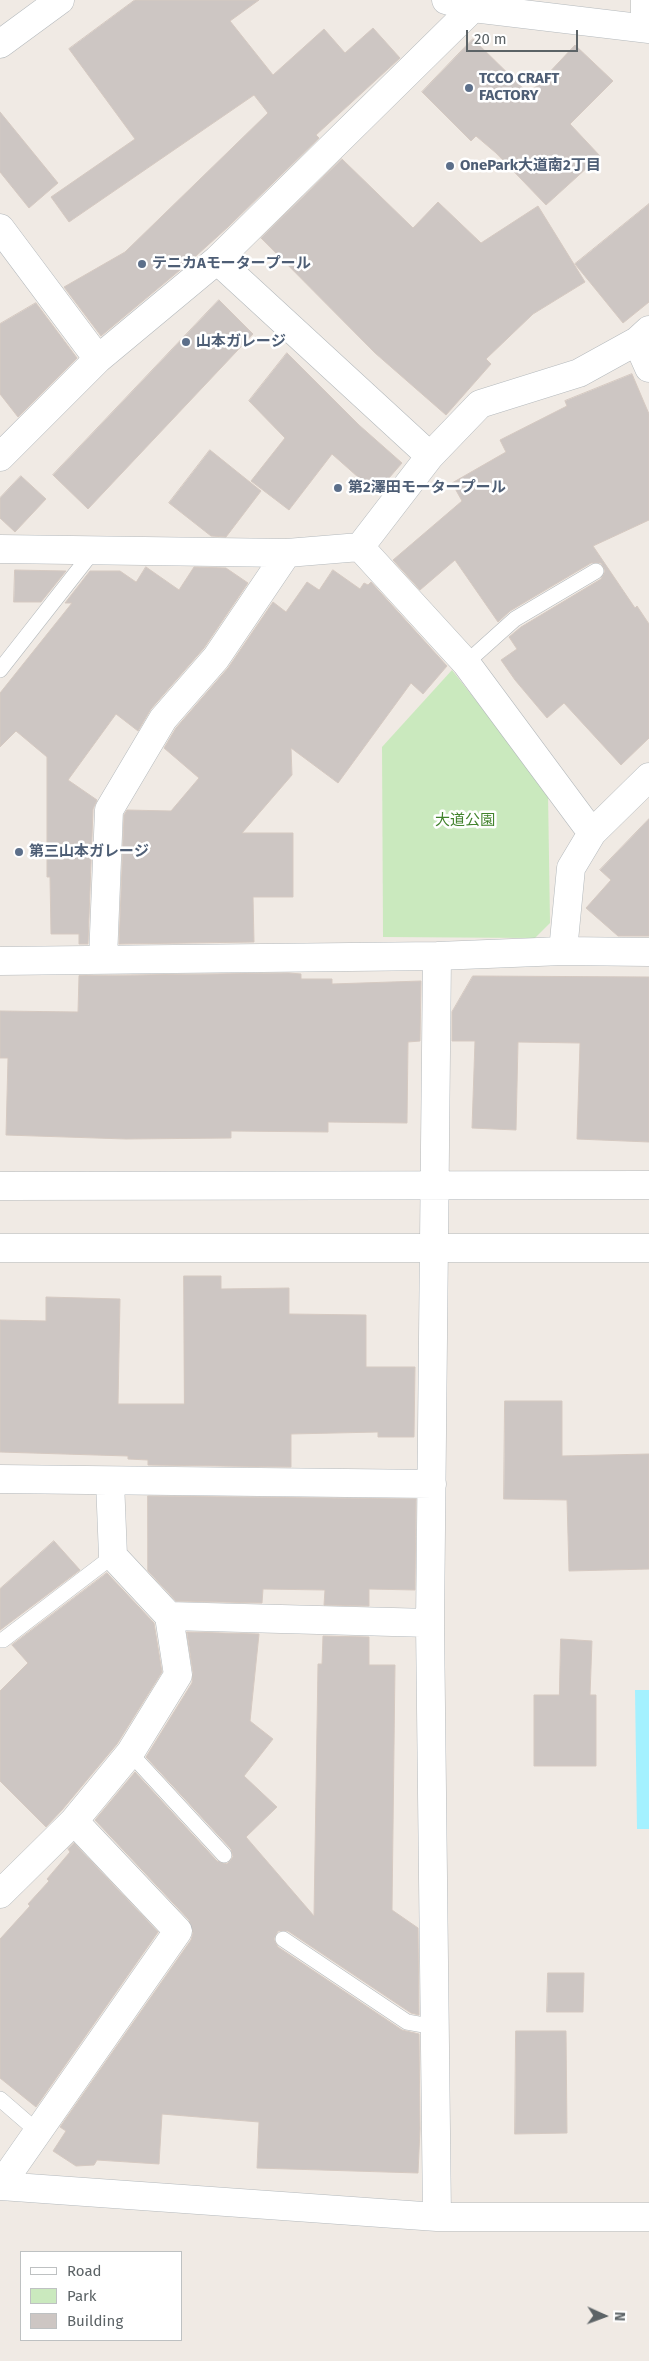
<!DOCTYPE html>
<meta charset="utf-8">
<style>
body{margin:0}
#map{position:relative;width:649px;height:2361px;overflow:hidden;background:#f0eae4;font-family:"Fira Sans",sans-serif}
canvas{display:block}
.legend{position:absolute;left:20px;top:2251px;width:162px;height:90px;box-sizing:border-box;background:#fff;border:1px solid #bec1c2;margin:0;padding:6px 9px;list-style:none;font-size:15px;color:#5c6366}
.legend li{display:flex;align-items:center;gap:10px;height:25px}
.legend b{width:25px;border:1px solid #bec1c2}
.north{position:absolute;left:579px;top:2291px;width:50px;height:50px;-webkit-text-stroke:4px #fff;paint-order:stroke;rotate:92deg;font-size:14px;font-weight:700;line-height:20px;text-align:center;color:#5c6366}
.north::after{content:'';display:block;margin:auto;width:18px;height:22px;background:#5c6366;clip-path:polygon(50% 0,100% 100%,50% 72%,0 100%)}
.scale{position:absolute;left:466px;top:30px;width:112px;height:22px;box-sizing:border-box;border:2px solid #5c6366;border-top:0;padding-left:6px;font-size:15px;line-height:18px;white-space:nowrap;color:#5c6366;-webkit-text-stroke:4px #fff;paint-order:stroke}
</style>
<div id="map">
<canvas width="649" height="2361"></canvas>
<ul class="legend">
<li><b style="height:6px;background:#fff"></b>Road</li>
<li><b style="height:14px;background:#cae9be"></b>Park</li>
<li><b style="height:14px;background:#cdc6c3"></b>Building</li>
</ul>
<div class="north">N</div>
<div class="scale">20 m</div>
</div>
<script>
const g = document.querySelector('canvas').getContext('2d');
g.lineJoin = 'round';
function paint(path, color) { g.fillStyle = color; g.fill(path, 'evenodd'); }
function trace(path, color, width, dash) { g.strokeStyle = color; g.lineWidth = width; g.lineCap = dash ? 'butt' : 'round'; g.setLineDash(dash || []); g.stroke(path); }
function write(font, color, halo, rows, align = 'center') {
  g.font = font + ' "Fira Sans","Noto Sans JP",sans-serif'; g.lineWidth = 5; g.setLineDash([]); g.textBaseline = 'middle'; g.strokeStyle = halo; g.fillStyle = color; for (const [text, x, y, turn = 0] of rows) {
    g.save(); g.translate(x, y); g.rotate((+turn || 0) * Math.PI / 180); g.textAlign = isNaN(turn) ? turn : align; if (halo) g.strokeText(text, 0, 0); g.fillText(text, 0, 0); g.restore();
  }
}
paint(new Path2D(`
 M452,670L548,792L550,923L535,938L383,937L382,747Z`), '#cae9be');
paint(new Path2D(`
 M635,1690H649V1829H637Z`), '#a4f1ff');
const building = new Path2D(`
 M135,0H259L230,21L273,75L324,29L345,53L373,28L400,58L316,135L319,138L228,227L186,265L101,336L64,287L125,252L268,113L254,95L69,222L51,197L135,139L69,49Z
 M473,39L529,94L575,45L613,81L570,124L600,156L546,205L496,153L476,136L471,141L422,92Z
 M0,112L58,183L29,208L0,172Z
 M342,159L413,228L438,202L481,243L538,206L585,282L533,314L486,359L491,364L446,415L375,353L261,238Z
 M649,204V302L623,323L575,264Z
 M219,300L253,334L88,509L53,475Z
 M36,303L77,358L18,417L0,394V324Z
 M287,353L359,425L402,463L376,493L332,454L289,510L251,481L285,438L249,401Z
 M632,374L649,414V520L593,546L635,608L637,606L649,624V738L621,765L564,703L547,718L515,680L501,660L517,649L509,637L521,627L601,579L605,571L601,563H591L510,611L498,622L455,560L420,590L393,560L462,501L452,483L506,452L500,440L567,406L565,401Z
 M210,450L261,491L226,537L211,536L169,503Z
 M21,476L46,499L15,532L0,518V498Z
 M146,567L179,590L194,567L226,568L248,583L204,648L151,709L138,731L116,714L68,780L97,800L93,809L88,944H79V934H51L50,877H47V757L16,731L0,747V693L72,603H65L90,571H120L136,582Z
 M15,570L66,571L41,602H14Z
 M333,570L360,589L364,583L368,585L371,582L447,666L423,694L411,683L338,783L291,748L292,775L242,833H293V897H253L254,942L119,944L124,815L127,810L171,811L199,778L164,748L176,728L228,668L273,602L286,612L307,582L319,590Z
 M649,819V936H618L586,908L611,880L600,870Z
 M289,973L301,974V979H332V984L421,981L420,1041L408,1042L407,1123L328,1122V1132L231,1131V1138L126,1139L6,1135L8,1058H0V1011L78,1012L79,976Z
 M473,976L649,977V1142L577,1139L580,1043L518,1042L516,1130L472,1128L475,1041H452V1012Z
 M184,1276H221V1289L289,1288V1314L366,1315V1367H415L414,1437H378V1432L291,1434V1467L148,1465V1460L128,1459V1456L0,1452V1320L46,1321V1297L120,1299L118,1404H184Z
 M505,1401H562V1456L649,1454V1569L569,1571L567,1500L504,1499Z
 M148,1496L416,1499L415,1590L369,1589V1606L324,1605L325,1590L263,1589L262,1603L176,1601L148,1571Z
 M54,1541L80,1570L0,1630V1589Z
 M107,1573L154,1623L162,1672L117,1744L62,1810L46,1827L0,1781V1691L28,1663L12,1645Z
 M187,1632L259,1634L250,1721L273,1739L244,1776L277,1807L246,1837L314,1916L318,1664H322L323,1636L369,1637V1665H395L392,1910L418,1928L419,2015L411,2013L288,1931H278L274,1939L278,1947L402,2030L419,2034L420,2129L418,2173L257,2168L259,2122L162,2114L159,2164L97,2160L94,2165L76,2166L53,2151L66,2131L60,2127L191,1940L193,1933L189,1920L95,1820L135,1772L217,1861L227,1864L233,1857L231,1849L146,1757L192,1683L193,1673Z
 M561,1639L592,1641L590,1695H596V1766H534V1695H559Z
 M74,1843L158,1932L36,2107L0,2078V1939L30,1906L28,1904L49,1881L47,1879L70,1852L68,1849Z
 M548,1973H584L583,2012H547Z
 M516,2031H566L567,2133L515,2134Z`);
paint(building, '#cdc6c3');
trace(building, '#d5c9c1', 1);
const service = new Path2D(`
 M466,663L515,619L596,571
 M0,670L94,550
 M0,1640H3L113,1556
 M130,1753L224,1855
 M283,1939L407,2022L435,2027
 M0,2099L37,2131`);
const minor = new Path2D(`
 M645,0V28
 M0,228L98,359
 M217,260L430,456
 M637,341L649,368
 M0,457L98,359L217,260L473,8
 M360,547L466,663L592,833
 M0,549L287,553L360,547L430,456L480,404L579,373L637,341L649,330
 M563,951L571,868L592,833L649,777
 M103,959L109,810L163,719L216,658L287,553
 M0,961L437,956L563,951L649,952
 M0,1186L649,1185
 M0,1248H649
 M0,1479L432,1484
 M169,1616L430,1623
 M0,1894L74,1821L130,1753L178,1675L169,1616L113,1556L110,1481
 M0,2186L437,2217H649
 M0,2186L178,1931L74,1821
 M437,2217L430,1623L437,956`);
const tertiary = new Path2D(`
 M446,0L473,8L649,29
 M0,44L60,0`);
trace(service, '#b4b9bc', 16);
trace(minor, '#b4b9bc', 29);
trace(tertiary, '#b4b9bc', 29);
trace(service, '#fff', 15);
trace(minor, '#fff', 28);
trace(tertiary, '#fff', 28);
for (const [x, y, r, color] of [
 [469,88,5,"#5c6f8a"],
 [450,166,5,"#5c6f8a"],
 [142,264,5,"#5c6f8a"],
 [186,342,5,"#5c6f8a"],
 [338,488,5,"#5c6f8a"],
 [19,852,5,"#5c6f8a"]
]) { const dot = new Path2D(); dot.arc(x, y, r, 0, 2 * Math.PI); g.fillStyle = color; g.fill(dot); trace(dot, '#fff', 2); }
write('bold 15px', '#4e5e75', '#fff', [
 ["TCCO CRAFT",479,79],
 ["FACTORY",479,96],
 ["OnePark大道南2丁目",460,166],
 ["テニカAモータープール",152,264],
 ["山本ガレージ",196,342],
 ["第2澤田モータープール",348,488],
 ["第三山本ガレージ",29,852]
], 'left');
write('15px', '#42832d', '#fff', [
 ["大道公園",465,821]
]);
</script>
